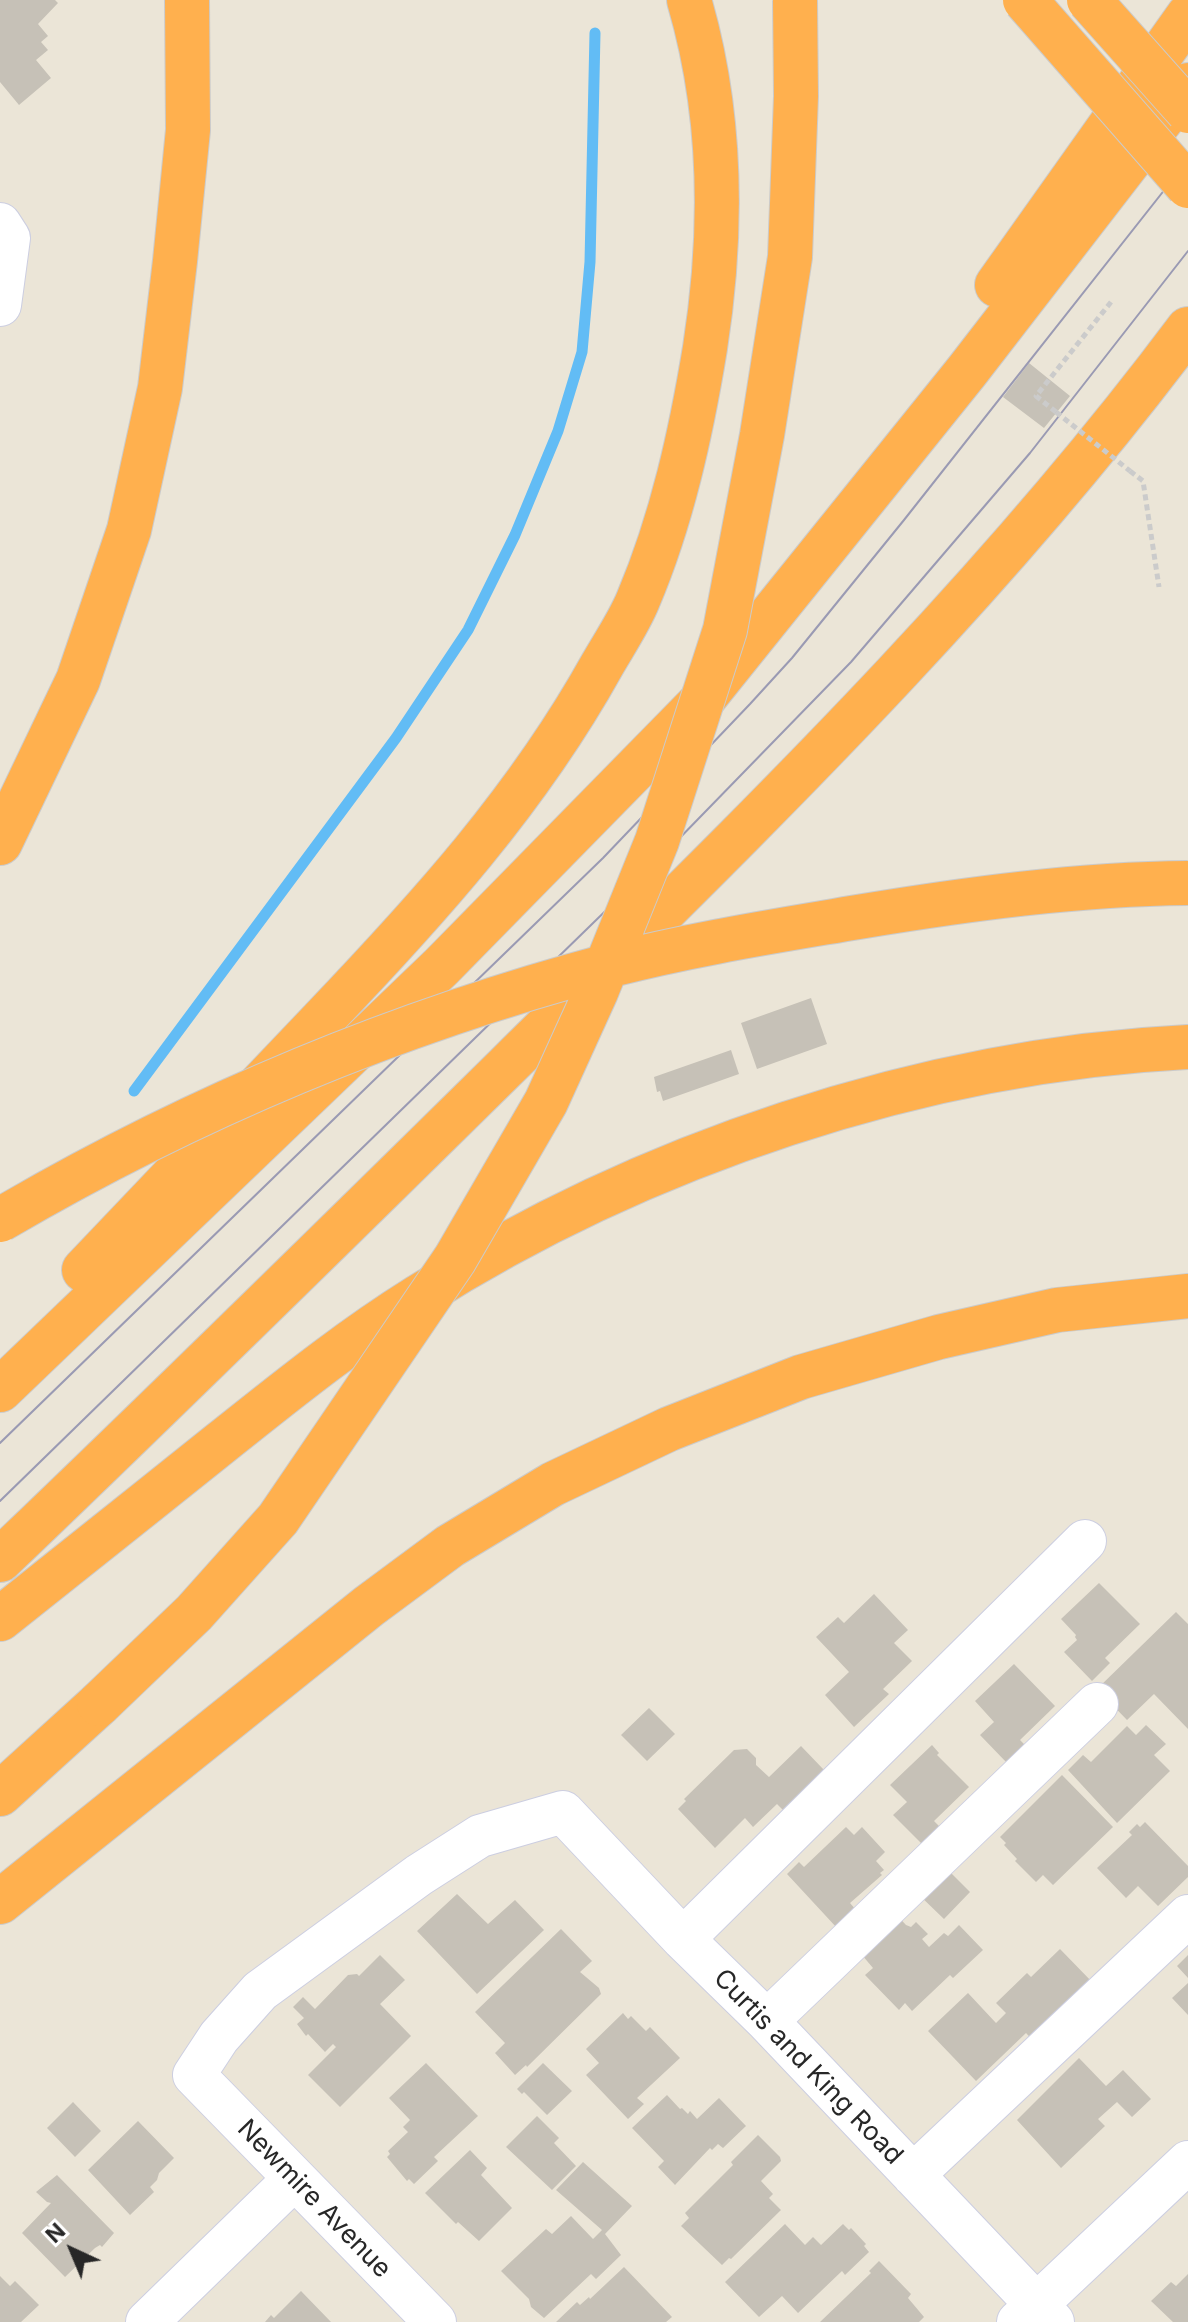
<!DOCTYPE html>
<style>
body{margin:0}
#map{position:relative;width:1188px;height:2322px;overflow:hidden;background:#ebe5d7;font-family:Inter,sans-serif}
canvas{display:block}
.north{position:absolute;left:32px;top:2210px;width:80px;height:80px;-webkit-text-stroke:6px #fff;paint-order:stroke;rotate:316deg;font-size:22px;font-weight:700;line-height:32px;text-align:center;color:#272727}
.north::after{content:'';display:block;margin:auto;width:28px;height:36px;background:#272727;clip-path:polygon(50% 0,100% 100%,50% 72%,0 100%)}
</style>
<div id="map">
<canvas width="1188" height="2322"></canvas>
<div class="north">N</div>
</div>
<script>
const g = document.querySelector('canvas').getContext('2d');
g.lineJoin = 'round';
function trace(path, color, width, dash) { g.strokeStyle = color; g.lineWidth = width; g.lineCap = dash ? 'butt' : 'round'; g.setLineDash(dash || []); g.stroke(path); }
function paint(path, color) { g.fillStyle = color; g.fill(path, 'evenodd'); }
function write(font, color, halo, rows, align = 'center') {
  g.font = font + ' Inter,sans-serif'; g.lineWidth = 8; g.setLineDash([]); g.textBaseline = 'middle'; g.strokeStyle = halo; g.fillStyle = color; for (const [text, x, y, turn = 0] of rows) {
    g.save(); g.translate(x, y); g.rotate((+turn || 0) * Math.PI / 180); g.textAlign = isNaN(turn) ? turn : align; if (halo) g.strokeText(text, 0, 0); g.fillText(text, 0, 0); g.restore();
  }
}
trace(new Path2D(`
 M134,1091L396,738L468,630L515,535L558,431L582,352L590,262L595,33`), '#62bcf5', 11);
paint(new Path2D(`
 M0,0H55L58,3L38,24L48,36L41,42L48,50L36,60L51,78L19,105L0,82Z
 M1029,363L1070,396L1044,428L1003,397Z
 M811,998L827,1044L757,1069L741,1023Z
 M731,1050L739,1074L663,1101L660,1091L657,1092L654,1077Z
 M1099,1583L1140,1624L1105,1658L1110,1663L1092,1681L1064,1652L1077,1640L1075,1637L1076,1635L1061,1619Z
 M874,1594L908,1630L894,1643L912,1661L883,1689L889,1694L854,1727L825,1695L849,1672L816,1637L838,1617L844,1623Z
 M1176,1612L1188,1624V1729L1154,1694L1127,1720L1097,1689Z
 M1014,1664L1055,1706L1020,1740L1025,1745L1007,1763L980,1735L994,1722L975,1701Z
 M649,1708L675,1734L647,1761L621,1735Z
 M1146,1725L1166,1744L1154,1755L1170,1771L1117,1823L1068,1770L1083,1755L1091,1762L1127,1726L1136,1735Z
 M932,1745L939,1753L937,1755L969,1787L934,1821L940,1827L923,1845L893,1815L907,1802L890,1785Z
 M801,1746L824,1770L783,1810L777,1804L753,1827L745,1818L715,1848L678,1809L686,1801L684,1799L734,1750L747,1749L756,1758V1765L769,1777Z
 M1062,1775L1113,1827L1053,1885L1043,1875L1036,1882L1015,1861L1017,1859L1004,1845L1006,1843L1000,1837Z
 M1145,1822L1188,1866V1877L1158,1906L1138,1886L1126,1898L1097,1868L1132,1835L1129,1832L1137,1824L1140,1827Z
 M846,1827L854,1835L862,1827L885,1852L876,1861L884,1870L880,1873L882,1875L850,1903L856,1910L837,1928L787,1874L799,1862L804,1867Z
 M944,1866L970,1892L944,1919L917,1893Z
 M457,1894L488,1924L515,1900L544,1930L477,1994L417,1931Z
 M893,1911L906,1925L911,1927L916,1922L928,1934L922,1939L929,1947L944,1933L948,1936L959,1925L983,1950L953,1978L950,1975L912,2011L905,2003L899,2010L865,1975L873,1968L856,1948Z
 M561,1929L592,1961L580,1972L599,1988L601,1994L527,2067L526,2065L515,2075L495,2053L505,2043L475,2012Z
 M1060,1949L1094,1984L1043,2051L1026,2033L976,2081L928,2031L968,1993L996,2023L1006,2013L996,2003L1027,1973L1031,1977Z
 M380,1955L405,1980L380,2004L411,2036L340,2107L308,2075L336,2047L333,2044L325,2052L308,2034L306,2036L297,2024L304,2018L293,2007L303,1997L315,2009L348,1975L357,1974L359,1976Z
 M1188,1955V1978L1177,1966Z
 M1188,1983V2015L1172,1998Z
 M623,2013L628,2019L631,2016L646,2031L650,2027L680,2058L637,2098L644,2104L628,2119L586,2075L599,2063L586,2049Z
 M1079,2058L1106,2086L1123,2070L1151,2099L1132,2117L1117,2102L1098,2119L1105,2126L1061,2168L1017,2120Z
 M426,2063L478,2116L434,2157L438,2161L414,2184L409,2179L407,2181L387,2157L390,2154L388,2151L408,2132L403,2127L410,2120L389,2098Z
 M543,2063L572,2091L547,2115L524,2092L522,2094L517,2089Z
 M667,2095L680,2109L682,2108L688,2114L690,2111L697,2119L719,2098L746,2126L723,2148L718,2144L712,2150L710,2148L675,2185L658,2167L664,2161L632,2128Z
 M73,2102L101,2131L75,2157L47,2128Z
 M537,2116L559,2138L554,2143L576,2166L552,2190L506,2147Z
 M138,2121L174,2158L159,2173L157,2180L150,2187L154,2192L130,2215L88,2170Z
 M758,2135L780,2157L781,2161L761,2181L773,2194L769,2198L781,2210L731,2259L729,2258L722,2265L681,2226L689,2218L685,2213L733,2165L731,2162Z
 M470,2150L487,2168L481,2175L512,2208L479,2241L458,2222L456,2224L425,2193Z
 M583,2162L632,2206L605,2234L621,2255L596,2279L591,2274L544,2318L531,2307L529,2299L501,2271L546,2229L552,2234L571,2216L593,2239L602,2230L556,2190Z
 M57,2175L114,2233L102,2247L100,2245L95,2248L65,2277L22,2233L51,2203L47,2202L36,2192Z
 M785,2224L805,2245L813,2237L821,2245L843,2224L849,2230L851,2228L866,2244L864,2246L869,2252L845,2275L842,2271L798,2313L782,2296L759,2317L725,2282Z
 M879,2261L911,2294L908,2298L924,2317L919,2322H820L871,2273L869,2271Z
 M624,2267L672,2317L666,2322H556L577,2302L580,2305L589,2297L590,2299Z
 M1188,2274V2322H1173L1151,2301L1171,2282L1176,2286Z
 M0,2276L10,2286L15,2281L39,2305L21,2322H0Z
 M301,2291L331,2322H265L271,2315L274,2318Z`), '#c6c1b7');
const minor = new Path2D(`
 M0,224L9,238L0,305
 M683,1939L1085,1541
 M767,2021L1097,1704
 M913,2175L1188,1916
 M147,2322L294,2179
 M435,2322L194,2075L219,2037L260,1991L419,1875L480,1836L563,1812L683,1939L767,2021L1053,2322
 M1018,2322L1188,2162`);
const highway = new Path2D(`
 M997,285L1188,16
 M0,843L78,680L129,530L160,388L175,261L188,130L187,0
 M84,1270C163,1187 242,1104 321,1021C427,910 527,800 602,665C614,644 629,622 638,600C672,520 691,433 705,348C723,233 722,112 689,0
 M0,1390L442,966L700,703L967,371L1188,85
 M0,1560C195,1374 387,1184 579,995C793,784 1007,571 1188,329
 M0,1619C75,1560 148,1501 222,1442C285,1392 349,1340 418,1297C641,1155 923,1060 1188,1047
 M0,1794L99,1704
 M0,1902L369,1606L450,1546L553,1484L669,1429L801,1377L939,1337L1057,1310L1188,1296`);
trace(minor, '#cccee1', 44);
trace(highway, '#cbcbcb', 46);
trace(new Path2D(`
 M1056,412L1036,396L1111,302
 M1130,471L1143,481L1159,587`), '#cbcbcb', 5, [6, 4]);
trace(minor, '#fff', 42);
trace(highway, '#ffb04e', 44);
trace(new Path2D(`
 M0,1443L603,858L750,704L792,658L904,520L1188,160
 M0,1501L668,850L851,662L1030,453L1188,251`), '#9a9ab3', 2);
const highwayBridge = new Path2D(`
 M1025,0L1188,186
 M1089,0L1188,111
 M0,1220C191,1108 397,1022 611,965C692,944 776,931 858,917C967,899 1078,884 1188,883
 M99,1704L194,1613L278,1519L455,1259L546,1102L596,992L657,841L725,630L762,435L790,257L796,96L795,0`);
trace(highwayBridge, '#cbcbcb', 46, []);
trace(new Path2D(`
 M1056,412L1130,471`), '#cbcbcb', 5, [6, 4]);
trace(highwayBridge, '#ffb04e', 44);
write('26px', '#272727', '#fff', [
 ["Curtis and King Road",808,2067,46],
 ["Newmire Avenue",314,2199,46]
]);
</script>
